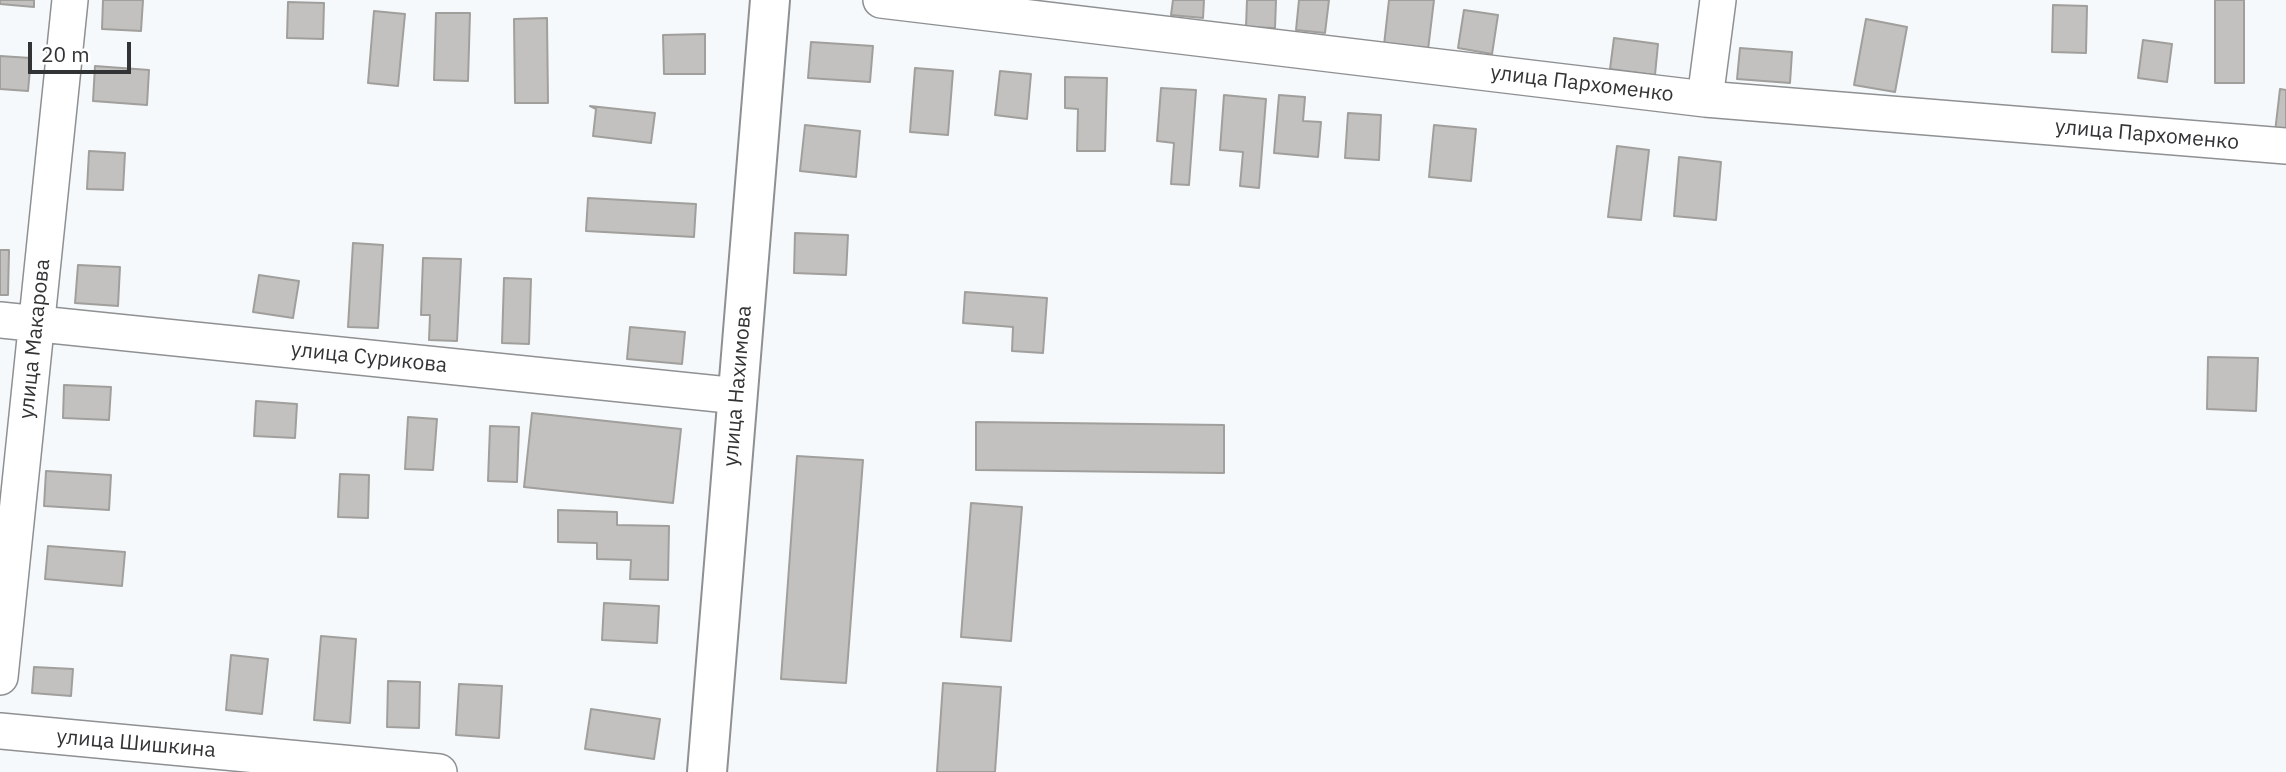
<!DOCTYPE html>
<meta charset="utf-8">
<style>
body{margin:0}
#map{position:relative;width:2286px;height:772px;overflow:hidden;background:#f6f9fb;font-family:"IBM Plex Sans",sans-serif}
canvas{display:block}
.scale{position:absolute;left:28px;top:42px;width:103px;height:32px;box-sizing:border-box;border:4px solid #323334;border-top:0;padding-left:9px;font-size:21px;line-height:24px;white-space:nowrap;color:#323334;-webkit-text-stroke:5px #fff;paint-order:stroke}
</style>
<div id="map">
<canvas width="2286" height="772"></canvas>
<div class="scale">20 m</div>
</div>
<script>
const g = document.querySelector('canvas').getContext('2d');
g.lineJoin = 'round';
function paint(path, color) { g.fillStyle = color; g.fill(path, 'evenodd'); }
function trace(path, color, width, dash) { g.strokeStyle = color; g.lineWidth = width; g.lineCap = dash ? 'butt' : 'round'; g.setLineDash(dash || []); g.stroke(path); }
function write(font, color, halo, rows, align = 'center') {
  g.font = font + ' "IBM Plex Sans",sans-serif'; g.lineWidth = 6; g.setLineDash([]); g.textBaseline = 'middle'; g.strokeStyle = halo; g.fillStyle = color; for (const [text, x, y, turn = 0] of rows) {
    g.save(); g.translate(x, y); g.rotate((+turn || 0) * Math.PI / 180); g.textAlign = isNaN(turn) ? turn : align; if (halo) g.strokeText(text, 0, 0); g.fillText(text, 0, 0); g.restore();
  }
}
const building = new Path2D(`
 M0,0H34V7L0,4Z
 M103,0H143L141,31L102,29Z
 M1173,0H1204L1203,18L1171,15Z
 M1247,0H1276L1275,28L1246,27Z
 M1299,0H1329L1325,33L1296,30Z
 M1389,0H1434L1428,50L1384,45Z
 M2215,0H2244V83H2215Z
 M288,2L324,3L323,39L287,38Z
 M2053,5L2087,6L2086,53L2052,52Z
 M1464,10L1498,15L1492,54L1458,48Z
 M374,11L405,14L398,86L368,83Z
 M436,13H470L468,81L434,80Z
 M547,18L548,103H515L514,19Z
 M1866,19L1907,27L1895,92L1854,85Z
 M705,34V74H664L663,35Z
 M1614,38L1658,44L1655,75L1610,69Z
 M2143,40L2172,44L2167,82L2138,78Z
 M811,42L873,46L870,82L808,78Z
 M1740,48L1792,52L1790,83L1737,79Z
 M0,56L31,58L28,91L0,89Z
 M95,66L149,70L147,105L93,101Z
 M915,68L953,71L948,135L910,132Z
 M1000,71L1031,74L1027,119L995,115Z
 M1065,77L1107,78L1105,151H1077L1078,109L1065,108Z
 M1161,88L1196,90L1189,185L1171,184L1174,143L1157,141Z
 M2280,89L2286,90V133L2275,132Z
 M1224,95L1266,99L1259,188L1240,186L1243,152L1220,150Z
 M1279,95L1305,97L1303,121L1321,122L1318,157L1274,153Z
 M590,106L655,113L651,143L593,136L596,109Z
 M1348,113L1381,115L1379,160L1345,158Z
 M805,125L860,131L856,177L800,171Z
 M1434,125L1476,129L1471,181L1429,177Z
 M1617,146L1649,150L1641,220L1608,217Z
 M89,151L125,153L123,190L87,189Z
 M1679,157L1721,162L1716,220L1674,216Z
 M588,198L696,204L694,237L586,231Z
 M795,233L848,235L846,275L794,273Z
 M353,243L383,245L378,328L348,327Z
 M0,250H9L8,295H0Z
 M423,258L461,259L457,341L429,340L430,315H421Z
 M78,265L120,267L118,306L75,303Z
 M259,275L299,281L293,318L253,312Z
 M504,278L531,279L529,344L502,343Z
 M965,292L1047,298L1043,353L1012,351L1013,327L963,323Z
 M630,327L685,332L682,364L627,359Z
 M2208,357L2258,358L2256,411L2207,409Z
 M64,385L111,387L109,420L63,418Z
 M256,401L297,404L295,438L254,436Z
 M532,413L681,429L673,503L524,487Z
 M408,417L437,419L433,470L405,469Z
 M976,422L1224,425V473L976,470Z
 M490,426L519,427L517,482L488,481Z
 M797,456L863,460L846,683L781,679Z
 M46,471L111,475L109,510L44,506Z
 M340,474L369,475L368,518L338,517Z
 M971,503L1022,507L1011,641L961,637Z
 M558,510L617,512V525L669,526L668,580L630,579L631,560L597,559V543L558,542Z
 M48,546L125,552L122,586L45,579Z
 M604,603L659,606L657,643L602,640Z
 M321,636L356,639L350,723L314,720Z
 M231,655L268,659L262,714L226,710Z
 M34,667L73,669L71,696L32,693Z
 M388,681L420,682L419,728L387,727Z
 M943,683L1001,687L995,772H937Z
 M459,684L502,686L499,738L456,735Z
 M591,709L660,719L654,759L585,749Z`);
paint(building, '#c3c1bf');
trace(building, '#a09f9c', 2);
const minor = new Path2D(`
 M881,0L1705,99L2286,146
 M1705,99L1718,0
 M0,320L738,396
 M0,677L70,0
 M0,731L439,772`);
const tertiary = new Path2D(`
 M707,772L770,0`);
trace(minor, '#8e9092', 38);
trace(tertiary, '#8e9092', 42);
trace(minor, '#fff', 35);
trace(tertiary, '#fff', 38);
write('21px', '#323334', '#fff', [
 ["улица Пархоменко",1582,84,7],
 ["улица Пархоменко",2147,135,5],
 ["улица Макарова",35,339,-84],
 ["улица Сурикова",369,358,6],
 ["улица Нахимова",738,386,-85],
 ["улица Шишкина",136,744,5]
]);
</script>
